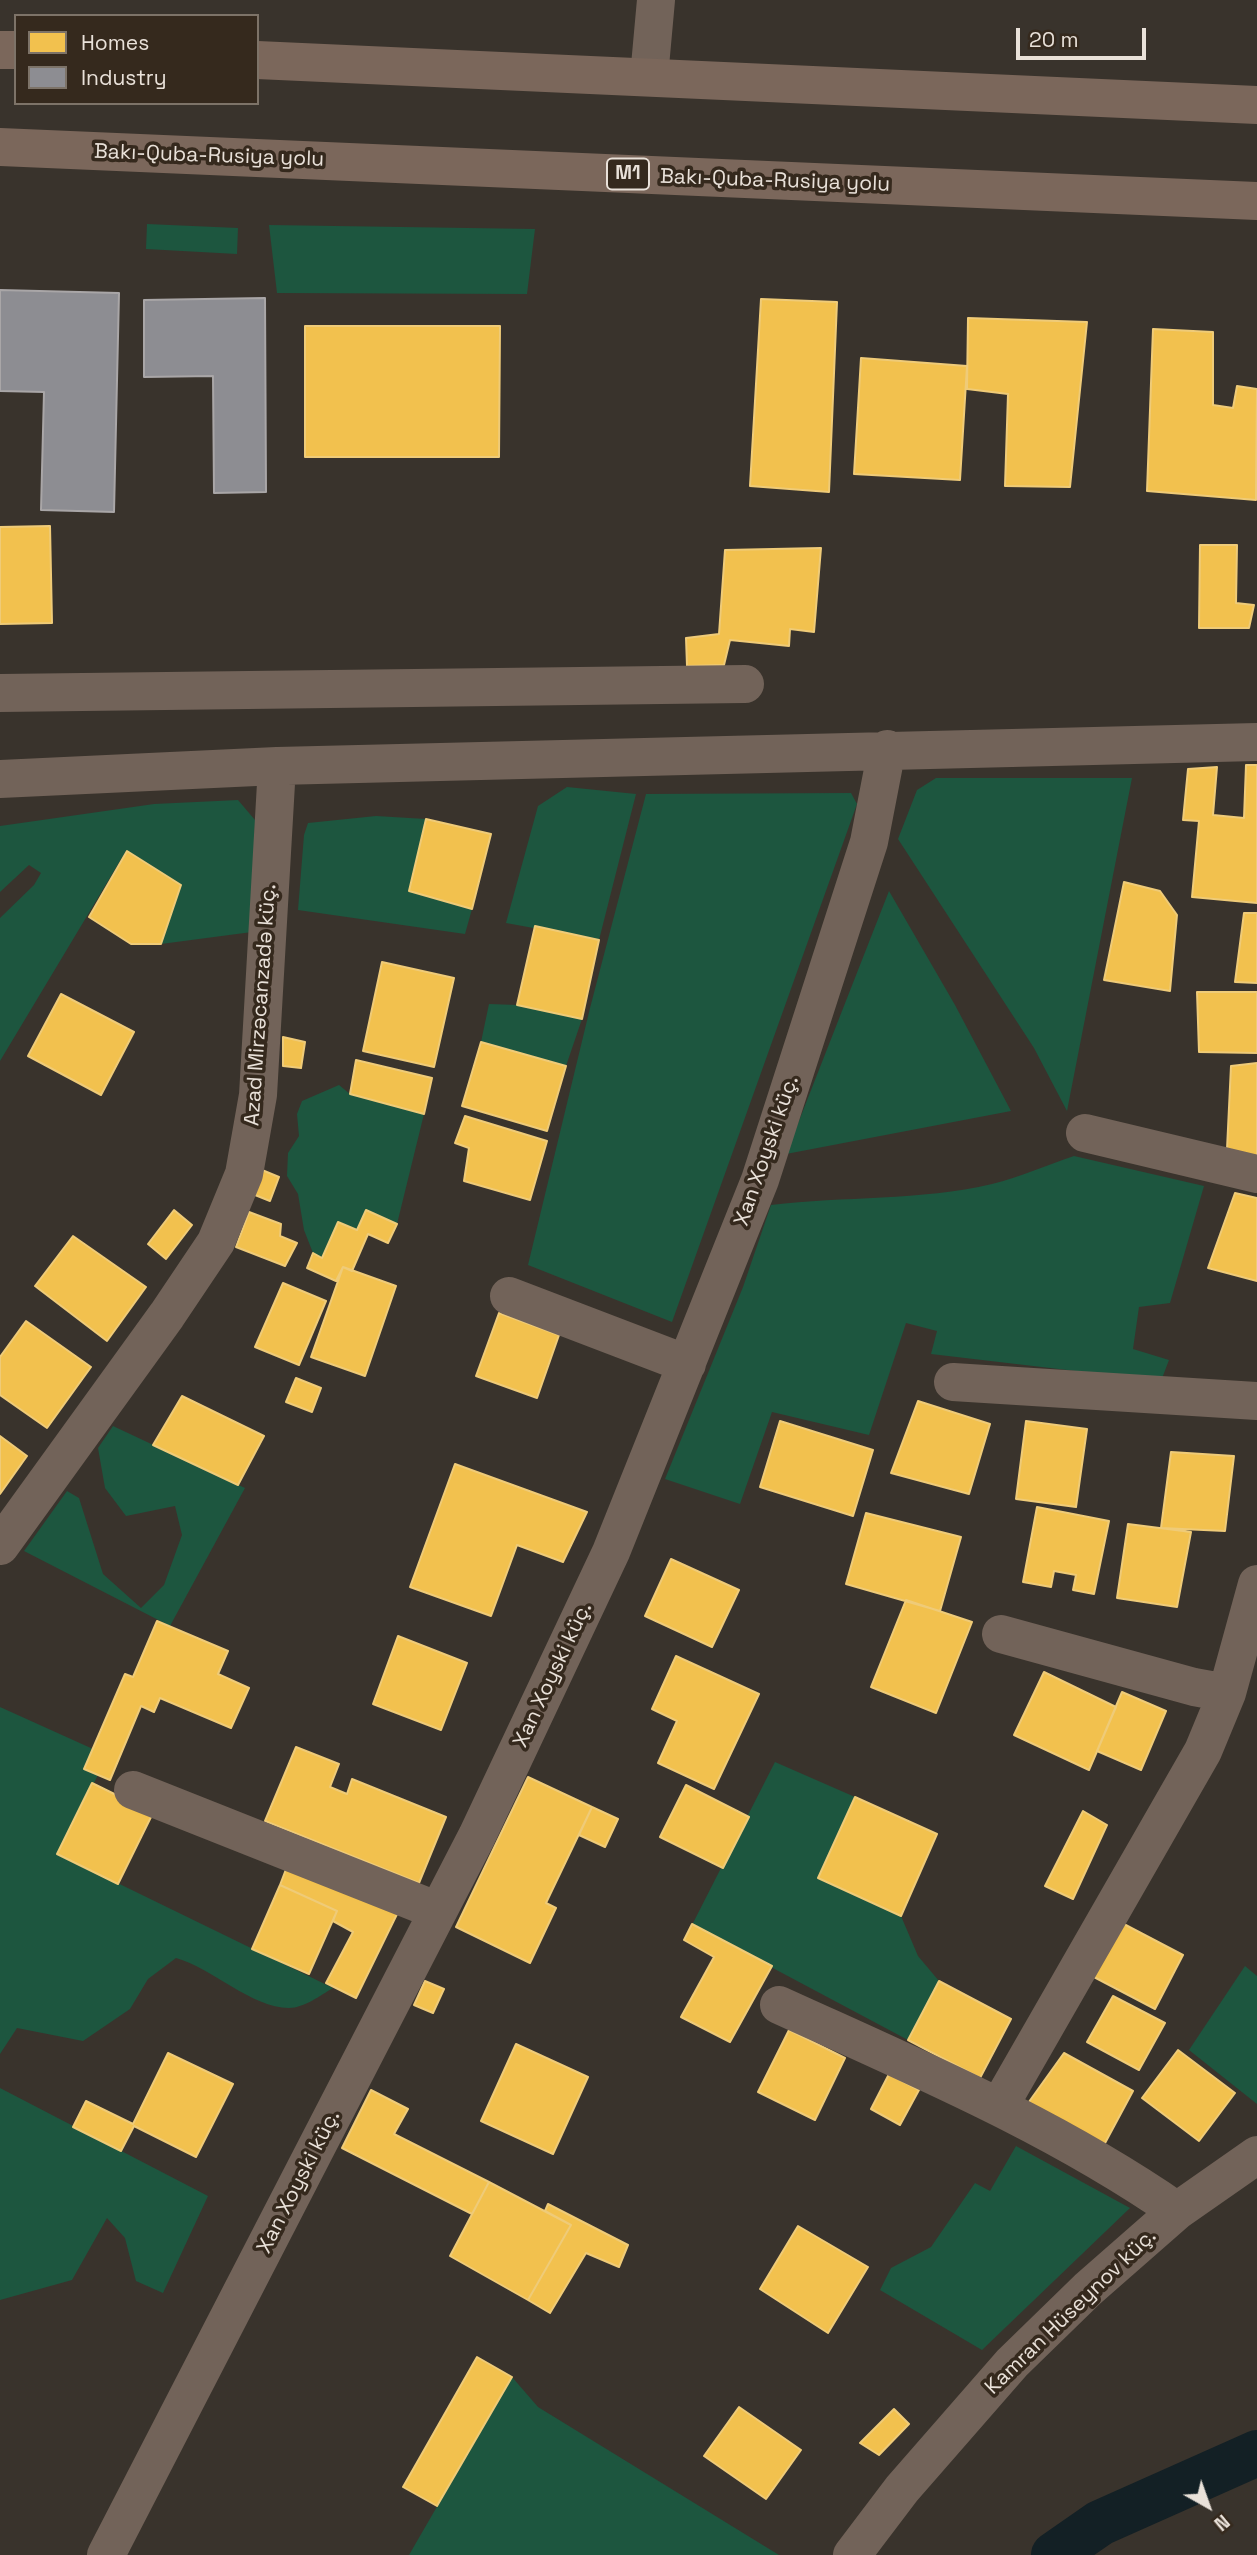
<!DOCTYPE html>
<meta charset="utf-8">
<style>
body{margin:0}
#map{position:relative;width:1257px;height:2555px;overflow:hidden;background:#39332c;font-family:"Space Grotesk",sans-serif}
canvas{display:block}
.legend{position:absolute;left:14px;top:14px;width:245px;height:91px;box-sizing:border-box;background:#35291d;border:2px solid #7d7368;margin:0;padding:9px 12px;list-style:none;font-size:21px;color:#e9e1d9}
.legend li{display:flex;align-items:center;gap:14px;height:35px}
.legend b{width:35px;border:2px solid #7d7368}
.north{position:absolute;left:1173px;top:2471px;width:70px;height:70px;-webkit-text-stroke:5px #35291d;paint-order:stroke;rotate:140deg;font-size:19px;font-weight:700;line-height:28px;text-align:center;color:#e9e1d9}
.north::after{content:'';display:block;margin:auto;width:24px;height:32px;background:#e9e1d9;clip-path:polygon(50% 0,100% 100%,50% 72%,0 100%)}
.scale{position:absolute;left:1016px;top:28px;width:130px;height:32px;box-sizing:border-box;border:4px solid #e9e1d9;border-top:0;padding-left:9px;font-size:21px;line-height:24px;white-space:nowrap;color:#e9e1d9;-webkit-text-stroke:5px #35291d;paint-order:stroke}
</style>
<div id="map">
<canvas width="1257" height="2555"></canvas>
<ul class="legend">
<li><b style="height:19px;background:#f2c14e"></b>Homes</li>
<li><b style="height:19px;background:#8d8d92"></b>Industry</li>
</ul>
<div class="north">N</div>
<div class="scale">20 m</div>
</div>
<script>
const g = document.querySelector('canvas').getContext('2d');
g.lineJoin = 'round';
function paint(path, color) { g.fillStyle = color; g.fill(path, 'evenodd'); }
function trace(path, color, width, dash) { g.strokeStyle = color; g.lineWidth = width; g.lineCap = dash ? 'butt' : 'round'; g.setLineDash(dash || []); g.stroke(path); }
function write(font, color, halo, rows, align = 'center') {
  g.font = font + ' "Space Grotesk",sans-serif'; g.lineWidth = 7; g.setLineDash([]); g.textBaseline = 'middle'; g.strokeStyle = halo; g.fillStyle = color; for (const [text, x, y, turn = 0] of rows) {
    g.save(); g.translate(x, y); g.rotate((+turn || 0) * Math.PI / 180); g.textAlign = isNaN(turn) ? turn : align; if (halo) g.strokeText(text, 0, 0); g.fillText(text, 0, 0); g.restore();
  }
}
paint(new Path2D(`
 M147,224L238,228L237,254L146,249Z
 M269,225L535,229L527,294L277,293Z
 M936,778H1132L1067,1111L1034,1048L898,839L917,790Z
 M567,787L636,794L599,940L506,923L538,806Z
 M851,793L857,804L672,1322L528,1265L590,1008L646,794Z
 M238,800L255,820L252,932L161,944L181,885L126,851L0,1061V918L34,885L41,873L29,865L0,892V826L154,804Z
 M376,816L426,819L409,891L472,909L465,934L298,910L304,835L308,823Z
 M889,891L955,1005L1011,1111L786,1154Z
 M489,1004L517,1005L582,1019L566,1066L481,1042Z
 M339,1085L350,1094L424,1114L397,1224L366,1210L357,1230L338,1222L322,1258L313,1253L304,1230L298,1194L287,1176L288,1153L299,1136L297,1114L302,1101Z
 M1074,1156L1204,1186L1170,1303L1139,1307L1133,1349L1169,1360L1161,1381L931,1354L937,1331L906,1323L869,1435L772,1412L740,1504L665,1479L743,1287L771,1205C844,1196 920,1201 992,1184C1020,1177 1047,1165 1074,1156Z
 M113,1426L245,1488L170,1626L24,1551L67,1491L79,1498L103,1574L141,1608L164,1585L182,1535L175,1506L126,1516L105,1488L98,1448Z
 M0,1707L93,1749L84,1769L98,1775L58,1854L333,1988C321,1995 304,2008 289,2008C252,2008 212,1968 176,1958L148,1979L130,2009L83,2041L17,2028L0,2054Z
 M775,1762L855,1797L818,1878L901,1916L918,1956L939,1981L908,2040L692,1925Z
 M1245,1966L1257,1976V2104L1189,2050Z
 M0,2088L208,2196L163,2293L136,2281L125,2238L107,2218L72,2280L0,2300Z
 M1016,2146L1130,2208L982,2350L880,2290L891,2268L931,2247L975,2183L990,2191Z
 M512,2377L538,2407L779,2555H409Z`), '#1d563f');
const homes = new Path2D(`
 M761,299L837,302L829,492L750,486Z
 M968,318L1087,322L1070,487L1005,486L1008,394L967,389Z
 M305,326H500L499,457H305Z
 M1153,329L1213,332V405L1233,408L1237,386L1257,389L1256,500L1147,491Z
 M861,358L967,366L960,480L854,474Z
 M50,526L52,623L0,624V527Z
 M1200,545H1237L1236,603L1254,605L1249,628H1199Z
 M821,548L814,632L790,629L789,646L730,640L724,665L687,666L686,638L719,634L725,550Z
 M1246,765H1257V903L1192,897L1199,821L1183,820L1188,769L1217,767L1213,815L1244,818Z
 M426,819L491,834L472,909L409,891Z
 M127,851L181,885L161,944H131L89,917Z
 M1124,882L1160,891L1177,915L1170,991L1104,980Z
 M1244,913H1257V983L1235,982Z
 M535,926L599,940L582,1019L517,1005Z
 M382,962L454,978L434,1067L363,1051Z
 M1197,992H1257V1053L1199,1052Z
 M61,994L134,1032L101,1095L28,1056Z
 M283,1037L305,1042L301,1068L283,1066Z
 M481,1042L566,1066L547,1131L462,1106Z
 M356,1060L432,1078L424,1114L350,1094Z
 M1257,1063V1157L1227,1149L1231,1066Z
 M465,1116L547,1141L530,1200L464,1181L469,1148L455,1143Z
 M262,1170L279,1177L270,1201L255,1195Z
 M1235,1193L1257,1198V1281L1208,1268Z
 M174,1210L192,1225L166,1259L148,1244Z
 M366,1210L397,1224L388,1243L368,1234L352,1271L343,1267L336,1281L307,1268L313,1253L322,1258L338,1222L357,1230Z
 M249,1212L281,1224L280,1236L297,1243L285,1266L236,1247Z
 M73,1236L146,1287L107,1341L35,1286Z
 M343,1267L396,1286L365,1376L311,1357Z
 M283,1283L326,1301L299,1365L255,1347Z
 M499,1313L559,1335L537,1398L476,1376Z
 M26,1321L91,1367L47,1428L0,1395V1357Z
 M296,1378L321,1388L312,1412L286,1402Z
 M182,1396L264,1436L238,1485L153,1445Z
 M918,1401L990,1424L969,1494L891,1473Z
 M780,1421L873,1450L853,1516L760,1487Z
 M1026,1421L1087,1429L1076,1507L1016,1499Z
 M0,1436L27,1456L0,1494Z
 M1171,1452L1234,1456L1225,1531L1161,1528Z
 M455,1464L587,1512L563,1562L517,1545L491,1616L410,1587Z
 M1037,1507L1109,1521L1094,1594L1073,1590L1076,1575L1054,1571L1051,1587L1023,1582Z
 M866,1513L961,1537L940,1611L846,1584Z
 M1128,1524L1191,1532L1177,1607L1117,1598Z
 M671,1559L739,1590L712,1647L645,1616Z
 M906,1600L972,1622L936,1713L871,1687Z
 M157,1621L228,1651L218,1674L249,1688L231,1728L160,1698L154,1712L141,1706L110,1780L84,1769L125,1674L133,1677Z
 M398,1636L467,1663L441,1730L373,1704Z
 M676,1656L759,1694L714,1789L658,1763L677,1721L652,1709Z
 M1044,1672L1116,1707L1089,1770L1014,1735Z
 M1122,1692L1166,1711L1141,1770L1097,1751Z
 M296,1747L339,1764L330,1787L347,1794L352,1779L446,1817L419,1883L265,1821Z
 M528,1777L592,1807L546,1903L556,1908L530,1963L456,1927Z
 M92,1783L153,1813L118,1884L57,1854Z
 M686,1785L749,1817L723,1868L660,1837Z
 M855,1797L937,1834L901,1916L818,1878Z
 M592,1807L618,1819L605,1847L579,1835Z
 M1083,1811L1107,1825L1073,1899L1045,1886Z
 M288,1864L401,1906L356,1998L326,1983L353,1932L333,1921L337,1911L280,1885Z
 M280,1885L337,1911L309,1974L252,1949Z
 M1120,1922L1183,1955L1155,2009L1092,1976Z
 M692,1924L772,1966L730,2042L681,2017L714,1957L684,1940Z
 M425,1981L444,1989L433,2013L414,2005Z
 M939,1981L1011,2019L980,2078L908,2040Z
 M1113,1996L1165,2023L1139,2070L1087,2042Z
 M789,2030L845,2058L815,2120L758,2092Z
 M516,2044L588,2077L553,2154L481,2121Z
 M1178,2050L1235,2093L1199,2141L1142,2098Z
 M168,2053L233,2084L196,2157L134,2126L121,2151L73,2127L86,2101L133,2124Z
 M1064,2053L1133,2091L1104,2145L1026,2106Z
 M889,2074L919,2090L900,2125L871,2109Z
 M371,2090L408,2109L394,2134L489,2182L472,2214L342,2148Z
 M489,2182L571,2225L528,2300L450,2256Z
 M548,2204L628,2245L619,2267L586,2253L550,2313L528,2300L571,2225L545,2211Z
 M798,2226L868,2267L828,2333L760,2289Z
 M477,2357L512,2377L437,2506L403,2487Z
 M739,2407L801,2450L766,2499L704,2456Z
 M894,2409L909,2424L879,2455L860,2443Z`);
paint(homes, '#f2c14e');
trace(homes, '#efcb78', 2);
const industry = new Path2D(`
 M0,290L119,293L114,512L41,510L44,392L0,391Z
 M265,298L266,492L214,493L213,376L144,377V300Z`);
paint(industry, '#8d8d92');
trace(industry, '#a9a6a7', 2);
trace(new Path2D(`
 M1054,2555L1100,2523L1257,2453`), '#132025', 46);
trace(new Path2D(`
 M649,77L656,0
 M0,693L745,684
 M0,779L277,766L1257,742
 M1085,1133L1257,1174
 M509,1296L687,1364
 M953,1382L1257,1401
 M0,1546L167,1315L216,1242L244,1174L258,1095L277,766
 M1001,1634L1194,1687L1227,1693
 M133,1790L438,1911
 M779,2005C915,2067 1053,2125 1177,2211
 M1000,2105L1203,1751L1227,1693L1257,1584
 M106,2555L477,1836L611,1552L760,1180L869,842L887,749
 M852,2555L902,2489L1012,2363L1088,2289L1177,2211L1257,2155`), '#726359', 38);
trace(new Path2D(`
 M0,50H16
 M257,60L1257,105
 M0,147L1257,201`), '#7b675b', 38);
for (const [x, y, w] of [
 [628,174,42]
]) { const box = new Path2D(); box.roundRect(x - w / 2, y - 15.5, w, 31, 5); g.fillStyle = '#35291d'; g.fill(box); trace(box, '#e9e1d9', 2); }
write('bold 19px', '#e9e1d9', null, [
 ["M1",628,174]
]);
write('21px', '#e9e1d9', '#35291d', [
 ["Bakı-Quba-Rusiya yolu",209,156,2],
 ["Bakı-Quba-Rusiya yolu",775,181,2],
 ["Azad Mirzəcanzadə küç.",261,1005,-86],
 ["Xan Xoyski küç.",767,1151,-71],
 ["Xan Xoyski küç.",553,1675,-65],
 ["Xan Xoyski küç.",299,2182,-63],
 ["Kamran Hüseynov küç.",1071,2312,-44]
]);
</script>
